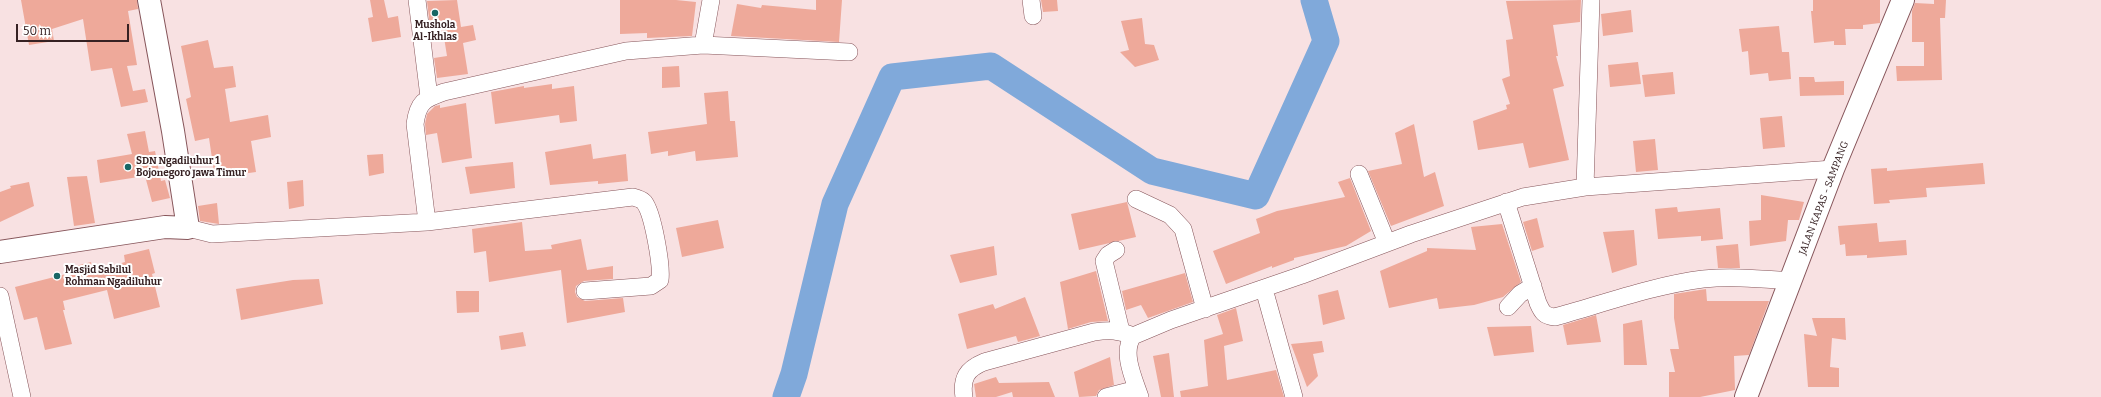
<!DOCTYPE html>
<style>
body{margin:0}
#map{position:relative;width:2101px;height:397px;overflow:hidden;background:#f8e1e2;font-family:Bitter,serif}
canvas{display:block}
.scale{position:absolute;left:16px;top:24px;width:113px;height:18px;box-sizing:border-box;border:2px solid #362123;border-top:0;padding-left:5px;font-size:12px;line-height:14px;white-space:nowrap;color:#362123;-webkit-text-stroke:3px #fff;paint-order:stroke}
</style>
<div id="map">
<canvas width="2101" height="397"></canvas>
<div class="scale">50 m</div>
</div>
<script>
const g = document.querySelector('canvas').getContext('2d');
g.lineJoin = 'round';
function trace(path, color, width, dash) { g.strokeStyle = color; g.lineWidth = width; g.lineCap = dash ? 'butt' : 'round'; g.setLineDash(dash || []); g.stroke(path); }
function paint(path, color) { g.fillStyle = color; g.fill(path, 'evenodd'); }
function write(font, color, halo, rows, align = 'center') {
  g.font = font + ' Bitter,serif'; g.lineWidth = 4; g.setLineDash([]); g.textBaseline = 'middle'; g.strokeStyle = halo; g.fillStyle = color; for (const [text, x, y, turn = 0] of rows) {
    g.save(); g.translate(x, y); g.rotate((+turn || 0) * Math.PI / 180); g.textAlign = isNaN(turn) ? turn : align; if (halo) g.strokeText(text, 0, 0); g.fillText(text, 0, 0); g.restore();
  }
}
trace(new Path2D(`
 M786,397L794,374L835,204L892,77L991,66L1152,171L1256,196L1326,41L1314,0`), '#80a9da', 27);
paint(new Path2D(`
 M21,0H137L138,9L128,11L137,65L127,66L133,91L145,89L148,102L121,107L112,68L91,71L83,19L52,29L54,41L29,45Z
 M370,0H384L388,18L398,16L401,37L372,42L368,18L373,17Z
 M457,0L461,27L473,25L476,40L463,43L468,74L437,78L434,58L447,56L442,25L430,27L427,1Z
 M620,0H676L696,2L692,36L647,38V33L620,34Z
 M816,0H842L839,42L731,36L737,4L761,8L762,5L816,10Z
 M1041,0H1057L1058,11L1043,12Z
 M1581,0L1580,22L1553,25L1558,56H1556L1564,86L1553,89L1569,160L1529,168L1523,143L1478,150L1473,121L1507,109L1506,105L1510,104L1502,79L1510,76L1506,40L1513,39L1506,1Z
 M1813,0H1880V23L1863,25V29H1845L1846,45H1834V41L1814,43L1811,11H1813Z
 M1934,0H1946L1945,18H1940L1942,80L1897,81L1896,66H1924V42H1912V11L1915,3L1934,4Z
 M1631,10L1633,32L1603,36L1601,14Z
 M1142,18L1145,44L1154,45L1159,60L1135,67L1120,52L1129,50L1121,21Z
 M1779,26L1782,52H1789L1791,79L1769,81L1768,73L1750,75L1748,51L1742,52L1739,29Z
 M208,40L214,68L233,66L236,87L225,89L230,122L268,115L271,137L251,141L256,172L242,174L240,169L214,172L209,138L195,141L186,99L191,97L181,46Z
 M1638,62L1641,84L1610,87L1608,65Z
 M679,66L680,87L662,88V67Z
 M1673,72L1675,94L1645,97L1642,75Z
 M1799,77H1814L1815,82L1844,81V95L1800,96Z
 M552,84V89L574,86L577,121L560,123L559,115L495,124L491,92L524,86V88Z
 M728,91L730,121H735L738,157L696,161L695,151L668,156V151L651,154L648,132L707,124L704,93Z
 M466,103L472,158L442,163L437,133L426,135L425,124L427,114L435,106L440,105V108Z
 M1782,116L1785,147L1763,149L1760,118Z
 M1414,124L1424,177L1435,172L1444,206L1391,226L1368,171L1402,164L1395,133Z
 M145,131L149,152L155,151L161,181L165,180L170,198L152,202L145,176L100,183L97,160L132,154L127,134Z
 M1655,139L1658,170L1636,172L1633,141Z
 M591,144L593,159L626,154L628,181L598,184V181L550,185L545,152Z
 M383,154L384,173L369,176L367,155Z
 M513,162L515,188L470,194L465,167Z
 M1983,163L1985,184L1926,188L1927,197L1889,200L1890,203L1874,204L1871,169L1887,168V171Z
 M87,176L95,223L74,226L67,177Z
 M1350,178L1371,231L1346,246L1294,258V260L1272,268V266L1226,284L1213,251L1260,233L1256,219L1277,211L1345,197L1338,182Z
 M303,180L304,206L289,209L287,182Z
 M29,182L34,206L0,222V192L11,188L10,186Z
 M1761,195L1804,202L1799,220H1788L1786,241L1750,246L1749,221L1761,220Z
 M1127,202L1136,237L1079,250L1071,214Z
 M217,203L219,224L200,221L198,206Z
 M1677,207L1678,212L1720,208L1723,239L1701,241V236L1658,239L1655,209Z
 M1537,218L1544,247L1532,251L1523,222Z
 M718,220L724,248L682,257L676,228Z
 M522,222L525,251L552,249L551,245L581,239L587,270L613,266V279L584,281L576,286L575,292L577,297L585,301L623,298L625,312L567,323L561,270L489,282L486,251L474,253L472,229Z
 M1877,223L1879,242L1906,240L1907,255L1867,258V255L1846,256L1845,244L1840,245L1838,226Z
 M1502,224L1521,282L1503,297L1474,305L1439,309L1437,298L1389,308L1380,271L1427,251V248L1476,250L1471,227Z
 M1634,230L1637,265L1612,273L1603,232Z
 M1738,244L1740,268H1718L1716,246Z
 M994,246L997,275L960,283L950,255Z
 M149,249L155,273L152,274L160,307L114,319L107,290L63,301L65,310H63L72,344L45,350L37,317L24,320L15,287L70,273L68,268L91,262L93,271L125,262L124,255Z
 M1096,271L1108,321L1091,322L1068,329L1060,282Z
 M1185,273L1193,302L1148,318L1141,305L1126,310L1122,291Z
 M319,279L323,304L241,320L236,289L293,280Z
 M1706,289L1707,301H1769L1749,355L1734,356L1735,390L1700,397H1669V372H1675L1670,349H1679L1674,318V294Z
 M1338,290L1345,319L1323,325L1318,295Z
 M456,291H479V312L457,313Z
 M1025,297L1040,336L1018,342L1016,336L967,349L958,314L993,304L995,309Z
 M1236,308L1243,341L1224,346L1227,380L1276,370L1284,397H1181L1180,391L1208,386L1204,340L1223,334L1217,315Z
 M1596,315L1601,342L1567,345L1563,325Z
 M1812,318H1845L1846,340L1832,338L1830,367L1839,368V387H1808L1804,334L1817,336Z
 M1642,320L1647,365H1624L1623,324Z
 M1531,326L1534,352L1494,356L1487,327Z
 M523,332L526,346L501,350L499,336Z
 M1322,341L1324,352L1313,354L1318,376L1307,387L1291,344Z
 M1169,353L1174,397H1161L1153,356Z
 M1110,357L1114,385L1099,390L1096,396L1079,397L1074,372Z
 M996,377L999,383L1049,382L1055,397H1013L1012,392L996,397H976L974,384Z`), '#eea99a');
const street = new Path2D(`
 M417,0L429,97
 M1031,0L1033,16
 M703,45L711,0
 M1359,174L1387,243
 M1585,187L1591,0
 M1136,199L1170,215L1183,229L1205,309
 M1506,202L1538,303C1542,312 1544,316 1555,317C1602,304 1655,285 1703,279C1733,276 1762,279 1792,281
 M427,222L633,197C637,198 641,199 644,202C653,213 662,266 660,280L651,286L585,291
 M188,228L212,234L427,222L415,124C418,102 424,99 444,92L626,51L703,45L849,52
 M1116,250L1108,255L1104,261L1121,331
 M1264,289L1294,397
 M0,296L22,397
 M1508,307L1520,294L1533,286
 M964,397C961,378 967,369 984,362L1094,332C1109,330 1119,330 1133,336
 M1106,397L1137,389
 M1140,397C1134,379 1121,352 1133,336L1171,320L1302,275L1411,234L1523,197L1585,187L1833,169`);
const secondary = new Path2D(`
 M0,252L165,227L188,228L173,131L149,0
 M1746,397L1833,169L1903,0`);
trace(street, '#86555a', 18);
trace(secondary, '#86555a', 24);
trace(street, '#fff', 17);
trace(secondary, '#fff', 22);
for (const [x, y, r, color] of [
 [435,13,4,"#186665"],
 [128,167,4,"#186665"],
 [57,276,4,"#186665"]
]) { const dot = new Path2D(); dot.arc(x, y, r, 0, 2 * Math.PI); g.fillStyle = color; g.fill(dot); trace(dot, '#fff', 1.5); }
write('bold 10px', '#362123', '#fff', [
 ["Mushola",435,25,"center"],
 ["Al-Ikhlas",435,37,"center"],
 ["SDN Ngadiluhur 1",136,161],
 ["Bojonegoro Jawa Timur",136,173],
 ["Masjid Sabilul",65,270],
 ["Rohman Ngadiluhur",65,282]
], 'left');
write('10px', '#362123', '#fff', [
 ["JALAN KAPAS - SAMPANG",1824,198,-69]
]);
</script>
